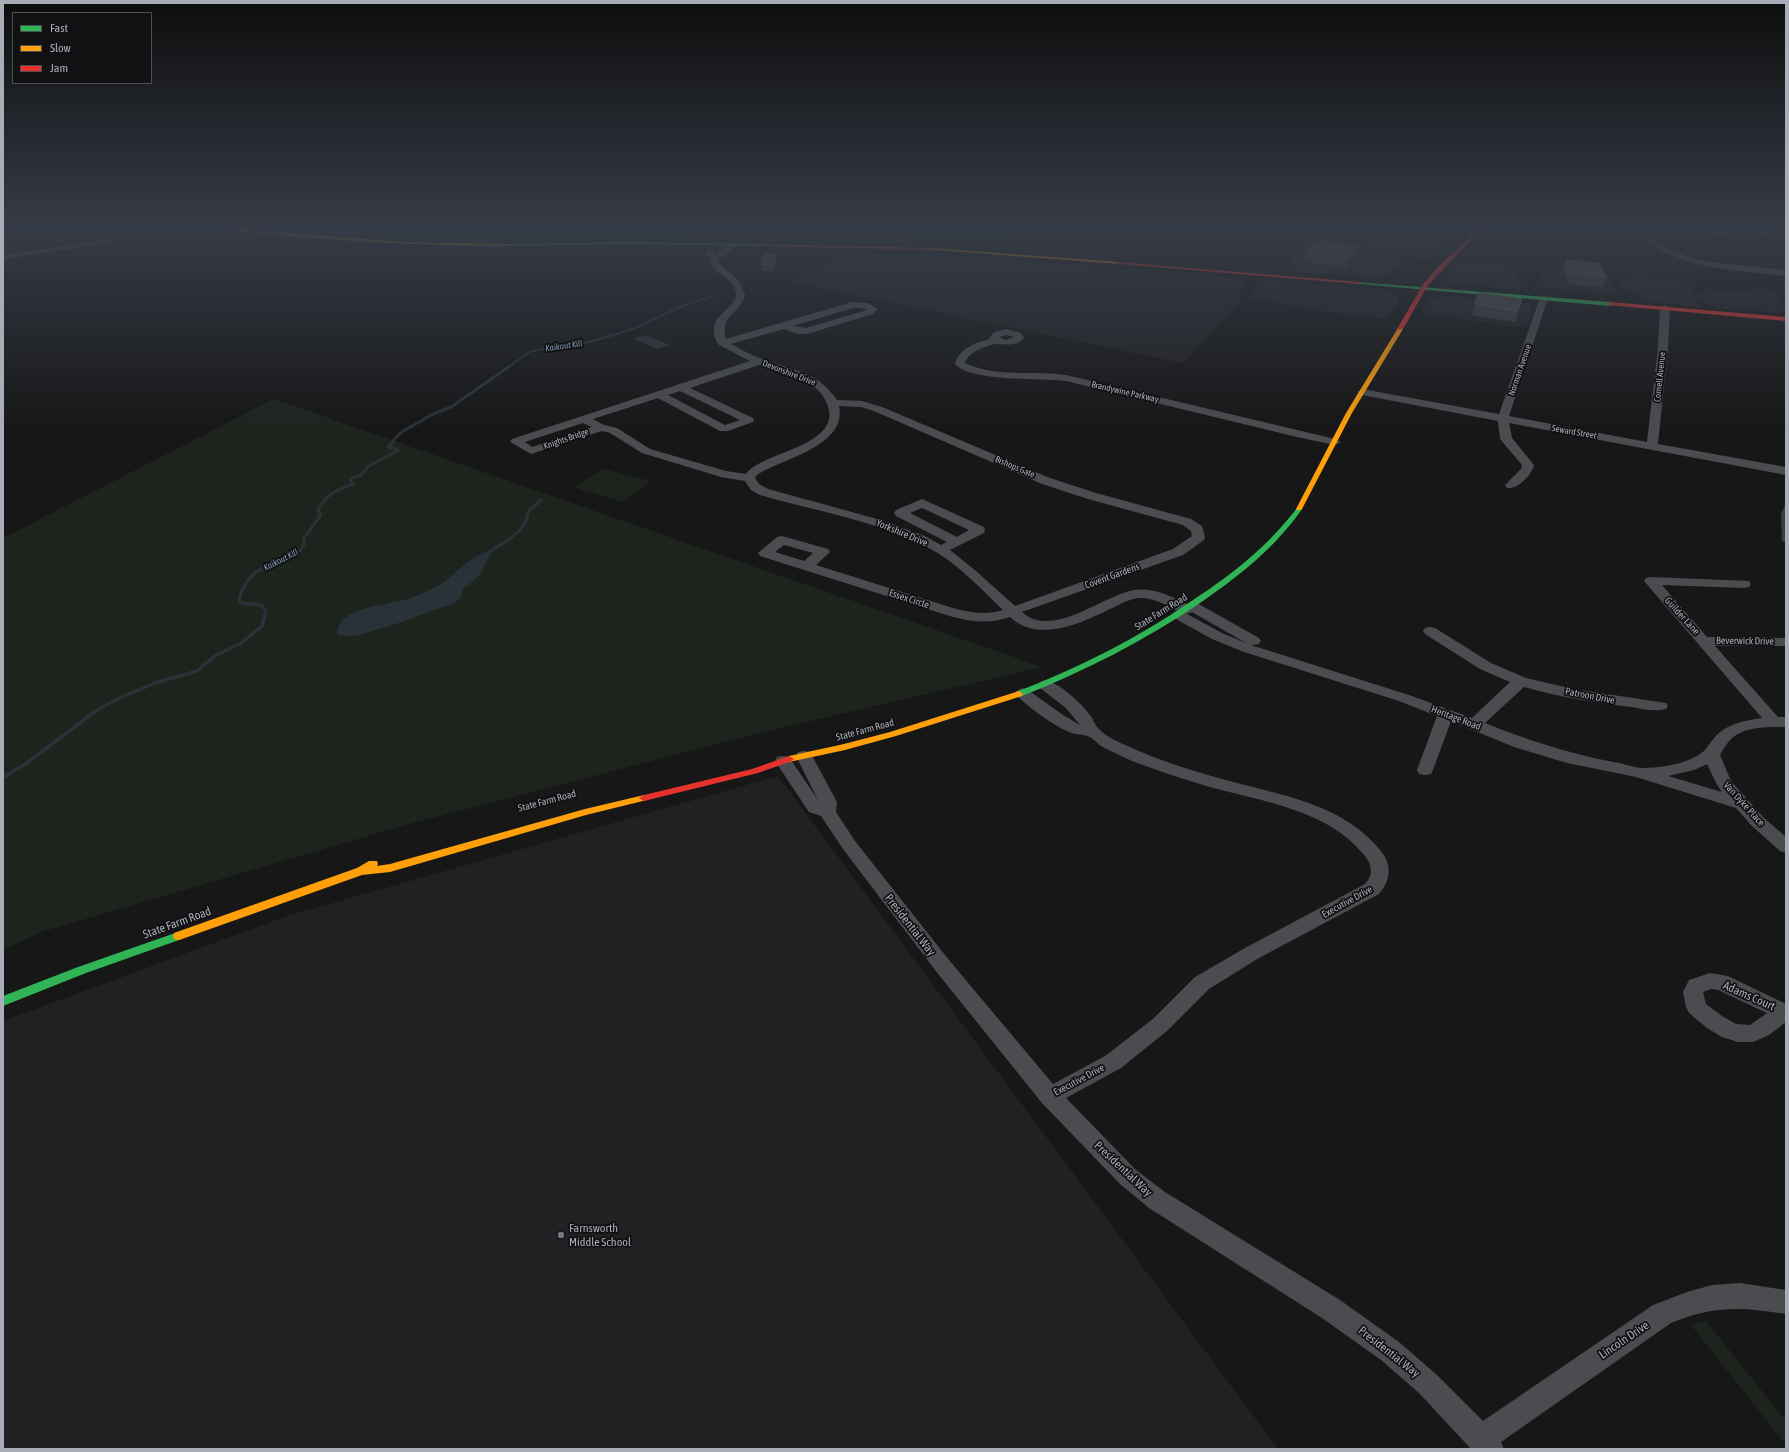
<!DOCTYPE html>
<style>
body{margin:0}
#map{position:relative;width:1789px;height:1452px;overflow:hidden;background:#171717;font-family:"Asap Condensed",sans-serif}
canvas{display:block}
.frame{position:absolute;inset:0;border:4px solid #a8adb8;pointer-events:none}
.legend{position:absolute;left:12px;top:12px;width:140px;height:72px;box-sizing:border-box;background:#111113;border:1px solid #4d4f55;margin:0;padding:5px 7px;list-style:none;font-size:12px;color:#a8adb8}
.legend li{display:flex;align-items:center;gap:8px;height:20px}
.legend b{width:20px;border:1px solid #4d4f55}
</style>
<div id="map">
<canvas width="1789" height="1452"></canvas>
<div class="frame"></div>
<ul class="legend">
<li><b style="height:5px;background:#30b455"></b>Fast</li>
<li><b style="height:5px;background:#ff9f0a"></b>Slow</li>
<li><b style="height:5px;background:#e5322d"></b>Jam</li>
</ul>
</div>
<script>
const g = document.querySelector('canvas').getContext('2d');
g.lineJoin = 'round';
function paint(path, color) { g.fillStyle = color; g.fill(path, 'evenodd'); }
function trace(path, color, width, dash) { g.strokeStyle = color; g.lineWidth = width; g.lineCap = dash ? 'butt' : 'round'; g.setLineDash(dash || []); g.stroke(path); }
function write(font, color, halo, rows, align = 'center') {
  g.font = font + ' "Asap Condensed",sans-serif'; g.lineWidth = 3.5; g.setLineDash([]); g.textBaseline = 'middle'; g.strokeStyle = halo; g.fillStyle = color; for (const [text, x, y, turn = 0] of rows) {
    g.save(); g.translate(x, y); g.rotate((+turn || 0) * Math.PI / 180); g.textAlign = isNaN(turn) ? turn : align; if (halo) g.strokeText(text, 0, 0); g.fillText(text, 0, 0); g.restore();
  }
}
paint(new Path2D(`
 M1383,235H1402L1446,244L1427,260L1387,253L1367,245L1377,237Z
 M1310,244L1338,247L1402,259L1397,263L1395,269L1385,278L1286,270L1291,265L1293,255L1302,247Z
 M837,253L972,256L1222,277L1237,279L1244,281L1247,284L1239,294V302L1183,363L810,286L789,279L817,272L824,267Z
 M1463,262L1525,267L1526,272H1515L1517,279L1520,281L1521,285L1519,290L1445,282L1457,266Z
 M1594,266L1603,271L1619,294L1544,287L1537,267Z
 M1637,275L1688,282L1693,297L1702,307L1649,302L1638,295L1623,289L1619,276L1633,278Z
 M1269,280L1391,291L1398,295V302L1388,319L1319,311L1248,298L1262,284Z
 M1705,289L1743,293L1751,289L1766,290L1776,293L1786,309L1780,313L1714,308L1710,304L1701,303L1693,293H1705Z
 M1447,296L1529,303L1533,311L1526,328L1426,314L1423,311L1425,306L1431,299Z
 M778,776L1278,1449H3V1021L287,916Z`), '#212123');
paint(new Path2D(`
 M275,228H712L684,239L457,241L390,240Z
 M926,228H1020L999,245L902,240Z
 M1095,228H1313L1269,238Z
 M274,399L1042,667L759,733L409,824L41,932L3,950V538Z
 M604,469L651,481L622,502L573,487Z
 M1706,1321L1786,1421V1445L1691,1325Z`), '#1d241e');
paint(new Path2D(`
 M646,335L670,345L657,349L634,339Z
 M490,551L492,553C485,561 486,563 482,571C478,578 469,584 463,589L462,596L454,603L396,624L355,636L337,635C338,605 387,606 408,599C421,594 439,587 449,578C461,567 474,555 490,551Z`), '#2a3239');
trace(new Path2D(`
 M906,242L942,236L964,228
 M509,367L529,352L561,345L575,346L613,335L638,327L682,306L714,296`), '#2a3239', 2);
trace(new Path2D(`
 M304,545V538L321,515L318,510C325,494 338,490 353,484L350,479L361,475L369,466L399,450L388,447L400,433L431,415L451,407L510,366
 M501,545C512,537 528,527 528,512L541,500`), '#2a3239', 3);
trace(new Path2D(`
 M486,554L502,544
 M7,775L27,763L93,713L113,701L155,683L197,671L216,655L240,644L262,626L266,611L261,605L240,603C237,595 248,578 255,573C268,564 285,558 300,551L304,544`), '#2a3239', 3.5);
trace(new Path2D(`
 M3,777L9,774`), '#2a3239', 5);
paint(new Path2D(`
 M141,228H153L97,245L3,259V255L96,241Z
 M1626,228H1635L1670,249L1694,259L1718,263L1786,270V276C1736,270 1690,270 1646,242C1640,238 1631,234 1626,228Z
 M1645,228H1679L1751,234L1786,229V233L1751,238L1649,230Z
 M729,243H732L736,245L725,256L719,258V263L739,281L745,294C741,314 719,314 726,339L852,302L868,303L878,309L873,314L807,334H798L784,329L731,344C742,350 753,356 765,360C793,370 820,373 837,400L862,401L882,407L1050,478L1096,493L1191,519L1202,526L1205,537L1204,540L1183,555L1022,612C1051,639 1100,598 1130,591C1150,586 1169,595 1186,604L1192,602L1197,603L1259,638L1261,641L1259,644L1251,645L1254,646L1409,695L1472,718L1510,682L1480,669L1425,634L1423,631L1425,628L1430,627L1435,628L1491,663L1526,678L1573,689L1666,703L1668,706L1666,709C1655,712 1643,709 1632,707C1596,703 1559,697 1524,687L1485,723C1527,740 1568,753 1613,762C1622,763 1634,768 1643,768C1657,768 1678,765 1691,759C1709,751 1707,744 1719,733C1730,723 1748,720 1762,718L1644,581L1646,578L1651,577L1749,581L1751,584L1749,587L1744,588L1662,585L1707,637L1786,638V646H1715L1778,717H1786V727C1768,727 1745,726 1731,739C1726,744 1723,750 1720,755L1731,781L1764,818L1786,837V853L1780,851L1752,826L1736,808L1636,777L1567,763L1514,747L1451,721L1433,770L1431,774L1425,775L1419,774L1417,770L1437,716L1399,701L1244,652L1212,639L1174,618L1172,615L1174,612L1178,611C1166,605 1154,598 1141,598C1129,598 1120,605 1110,609C1080,624 1038,643 1010,617C990,624 973,622 953,617L760,556L758,553L777,537L782,536L828,549L830,552L816,565L956,609C973,613 987,615 1003,610C982,590 961,567 936,552C882,521 818,512 760,495L751,490L745,481L721,477L642,453L610,433L602,431L531,454L512,443L510,441L512,439L750,361L719,345C701,316 737,310 736,294C736,279 714,273 711,264C710,262 711,260 711,258L706,255L708,249H714L715,253H717ZM853,308H863L867,310L806,328L793,326ZM759,365C784,374 824,379 829,411C835,447 760,453 746,474L726,471L650,449L617,428L604,425L593,419L658,398L720,431H728L753,422L754,420L753,418L690,388ZM680,391L740,420L725,425L668,395ZM839,406L861,407L874,411L1042,484L1088,499L1183,525L1191,531L1192,536L1173,549L1015,606L976,571L950,550L984,533L985,530L984,527L922,499L896,510L894,513L896,516L947,542L941,545L925,536L881,520L768,489L759,484L755,478L757,475C781,459 848,446 839,406ZM583,423L592,427L532,447L525,442ZM922,508L969,530L957,537L910,513ZM784,545L813,553L804,561L775,552ZM1192,612L1246,643L1222,633L1187,614ZM1707,764L1716,783L1722,792L1668,776L1694,770Z
 M1544,295L1548,298L1509,416L1647,442L1658,347L1660,308L1665,305L1670,308L1668,347L1658,444L1786,467V475L1509,423L1512,438L1534,465C1532,475 1517,490 1507,488L1505,485L1521,469L1522,465L1500,439L1498,421L1362,395L1357,392L1362,389L1499,414L1540,298Z
 M1006,329L1021,333L1024,338C1016,347 1007,344 997,344C988,344 967,353 965,363C996,378 1033,370 1066,375L1335,439L1341,442L1335,445L1297,437L1066,381C1042,378 970,382 955,364C958,349 977,342 990,339L989,338L994,332ZM1006,335L1014,337L1006,340L999,337Z
 M1045,680C1061,684 1080,702 1090,715C1093,719 1095,725 1098,728C1106,737 1120,743 1132,748C1158,760 1187,769 1215,777C1273,794 1341,801 1381,851C1392,865 1391,880 1379,894L1259,958L1209,989L1167,1031L1121,1068L1066,1098L1136,1170L1165,1192L1340,1300L1399,1342L1437,1375L1483,1421L1653,1305L1687,1292L1712,1285L1740,1283L1786,1290V1314C1740,1307 1715,1305 1671,1323L1501,1442L1504,1449H1471L1419,1393L1381,1360L1322,1318L1149,1208L1120,1184L1042,1103L935,970L843,849L821,816L809,812L775,761L777,757L783,756L789,757L818,800L796,756L798,752L804,751L810,752L837,802L836,812L855,841L949,960L1053,1084L1105,1056L1153,1019L1195,977L1245,948L1365,884C1374,875 1372,864 1364,855C1327,808 1257,801 1203,785C1183,779 1162,772 1143,765C1128,760 1115,753 1101,746C1097,743 1092,737 1087,736C1082,734 1077,735 1072,733C1058,729 1023,704 1015,693L1018,690L1023,688L1028,690L1063,715L1080,725L1066,708L1040,688L1037,685L1040,682Z
 M1710,973L1728,976L1786,1004V1022L1769,1035L1753,1042H1738L1722,1037L1707,1028L1689,1013L1686,1007L1683,992L1689,980ZM1711,989L1718,990L1767,1013L1750,1025L1736,1024L1722,1016L1706,1004L1703,992Z`), '#4b4c50');
paint(new Path2D(`
 M629,242L759,244L761,245L759,246L629,244L508,246L506,245L508,244Z
 M1357,282L1610,302L1613,304L1610,306L1359,284H1357Z
 M1299,507L1302,509C1275,548 1239,576 1200,603C1144,641 1085,671 1022,696L1019,697L1015,694L1016,692C1079,668 1138,638 1193,600C1233,574 1268,546 1297,508Z
 M178,932L182,933L183,936L182,939L86,973L3,1006V996L78,967Z`), '#30b455');
paint(new Path2D(`
 M228,228L404,242L508,244L510,245L508,246C431,246 355,242 279,235C268,234 236,233 228,228Z
 M933,248L1119,262L1121,263L1119,264L935,250Z
 M1398,328L1403,329L1352,413L1302,509L1301,510H1297L1296,509L1346,413Z
 M1019,691L1023,694L1022,696L896,736L845,750L789,762L784,759L789,756L844,744L890,732Z
 M644,795L649,798L647,800L586,815L390,872L362,875L182,939L178,940L174,939L173,936L174,933L357,868L369,861H377L378,864L377,866L390,864L585,809Z`), '#ff9f0a');
paint(new Path2D(`
 M1479,228H1483L1428,285L1403,329L1398,330L1397,329L1424,283L1441,264Z
 M757,244L935,248L937,249L935,250L759,246Z
 M1117,262L1359,282L1361,283L1359,284L1119,264H1117Z
 M1610,302L1786,317V321L1608,305L1607,304Z
 M789,756L794,759L792,761L758,773L644,801L639,798L644,795L752,769Z`), '#e5322d');
paint(new Path2D(`
 M1359,246L1357,256L1346,268L1304,261L1306,251Z
 M776,254V260L774,272L761,271V265Z
 M1566,260L1607,277L1603,287L1569,284L1563,270Z
 M1522,299L1515,322L1472,315L1475,304Z
 M1786,503V542L1782,541L1781,514Z`), '#3d3d3f');
paint(new Path2D(`
 M1359,246L1357,256L1346,268L1348,258Z
 M776,254V260L774,272V265Z`), '#29292a');
const building = new Path2D(`
 M1318,240L1359,246L1348,258L1306,251Z
 M765,253L776,254L774,265H761Z
 M1566,260L1599,263L1607,277L1572,274Z
 M1479,293L1522,299L1518,311L1475,304Z`);
paint(building, '#49494c');
trace(building, '#58595d', 1);
const sky = g.createLinearGradient(0, 0, 0, 431);
sky.addColorStop(0, '#0d0d0d');
sky.addColorStop(0.53, '#363c47');
sky.addColorStop(1, '#363c4700');
g.fillStyle = sky;
g.fillRect(0, 0, 1789, 431);
for (const [x, y, r, color] of [
 [561,1235,4,"#757880"]
]) { const dot = new Path2D(); dot.arc(x, y, r, 0, 2 * Math.PI); g.fillStyle = color; g.fill(dot); trace(dot, '#111113', 1.5); }
write('italic 9px', '#7f9bb3', '#111113', [
 ["Kaikout Kill",564,346,-8],
 ["Kaikout Kill",281,560,-27]
]);
write('9px', '#a8adb8', '#111113', [
 ["Norman Avenue",1520,370,-71],
 ["Devonshire Drive",789,373,21],
 ["Cornell Avenue",1660,377,-84],
 ["Brandywine Parkway",1125,392,13],
 ["Seward Street",1574,432,10],
 ["Knights Bridge",566,439,-19],
 ["Bishops Gate",1015,467,23]
]);
write('10px', '#a8adb8', '#111113', [
 ["Yorkshire Drive",902,533,23],
 ["Covent Gardens",1112,576,-20],
 ["Essex Circle",909,599,18],
 ["State Farm Road",1161,612,-32],
 ["Guilder Lane",1682,616,48],
 ["Beverwick Drive",1745,641,1],
 ["Patroon Drive",1590,696,11],
 ["Heritage Road",1456,718,21],
 ["State Farm Road",865,730,-15],
 ["State Farm Road",547,801,-15],
 ["Van Dyke Place",1744,804,48],
 ["Executive Drive",1347,902,-29],
 ["Executive Drive",1079,1080,-28]
]);
write('12px', '#a8adb8', '#111113', [
 ["State Farm Road",177,923,-20],
 ["Presidential Way",910,925,52],
 ["Adams Court",1749,996,24],
 ["Presidential Way",1123,1169,43],
 ["Lincoln Drive",1624,1340,-34],
 ["Presidential Way",1389,1352,38]
]);
write('12px', '#a8adb8', '#111113', [
 ["Farnsworth",569,1228],
 ["Middle School",569,1242]
], 'left');
</script>
